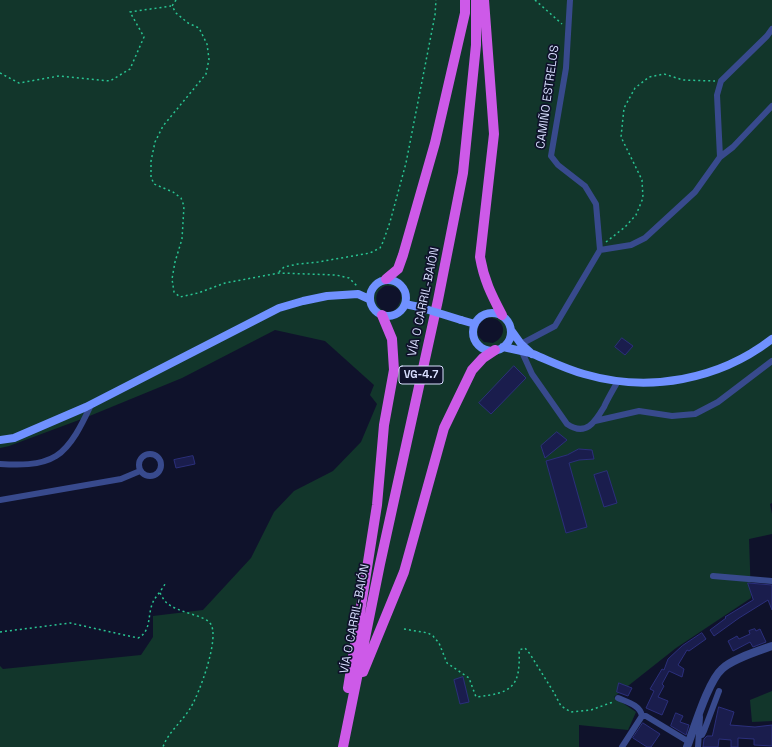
<!DOCTYPE html>
<meta charset="utf-8">
<style>
body{margin:0}
canvas{display:block;background:#0f122b}
</style>
<canvas width="772" height="747"></canvas>
<script>
const g = document.querySelector('canvas').getContext('2d');
g.lineJoin = 'round';
function paint(path, color) { g.fillStyle = color; g.fill(path, 'evenodd'); }
function trace(path, color, width, dash) { g.strokeStyle = color; g.lineWidth = width; g.lineCap = dash ? 'butt' : 'round'; g.setLineDash(dash || []); g.stroke(path); }
function write(font, color, halo, rows, align = 'center') {
  g.font = font + ' "Space Grotesk",sans-serif'; g.lineWidth = 3.5; g.setLineDash([]); g.textBaseline = 'middle'; g.strokeStyle = halo; g.fillStyle = color; for (const [text, x, y, turn = 0] of rows) {
    g.save(); g.translate(x, y); g.rotate((+turn || 0) * Math.PI / 180); g.textAlign = isNaN(turn) ? turn : align; if (halo) g.strokeText(text, 0, 0); g.fillText(text, 0, 0); g.restore();
  }
}
paint(new Path2D(`
 M0,0H772V503L770,504L772,514V534L749,539L751,598L676,648L614,697L636,712L628,730L579,725V747H0V666L3,669L141,655L153,637V616L203,610L251,558L274,512L294,491L333,471L361,442L377,404L370,395L374,385L325,341L275,330L182,378L87,417L9,446L0,448ZM385,286C417,282 394,331 377,304C375,296 377,290 385,286ZM487,318C504,316 510,336 493,343L484,342L478,336C477,327 479,322 487,318Z
 M772,691V721L752,722L750,700Z`), '#12362b');
const building = new Path2D(`
 M622,338L633,346L625,355L615,347Z
 M514,366L526,378L491,414L479,403Z
 M557,432L567,440L545,458L541,446Z
 M579,449L592,450L594,459L579,460L569,463L587,527L566,533L546,461L567,455Z
 M193,456L195,464L176,468L174,460Z
 M607,471L617,503L604,507L594,475Z
 M748,583L772,585V610L768,600L739,618L714,636L710,630L726,618L725,617L753,600Z
 M755,629L756,631L760,629L766,642L753,647L750,642L733,651L728,641L737,636L739,639L750,634L749,631Z
 M702,633L706,639L689,651L687,650L678,665L684,669L682,677L669,671L662,684L664,686L658,697L668,701L662,715L646,708L654,691L650,689L662,669L664,670L668,659L682,646Z
 M463,677L469,702L460,704L454,680Z
 M619,683L632,688L628,696L617,692Z
 M719,707L734,712L730,725L755,727L772,725V746L754,745V739L738,738V747H731V740L719,739L718,747H703L704,739L707,736H712Z
 M676,713L683,716L680,722L689,725L686,735L671,726Z
 M643,723L660,734L651,747H647L633,738Z`);
paint(building, '#1a1d4d');
trace(building, '#2b2f7b', 1);
trace(new Path2D(`
 M176,0L172,6L176,13L188,23L199,28L207,44L209,59L206,74L163,126L155,142L151,161V177L154,184L173,192L181,198L184,206L182,239L175,262L172,279L174,292L180,297L198,293L225,283L279,273L336,275L349,278L357,286
 M535,0L562,24
 M0,73L19,83L59,76L110,81L130,69L144,37L130,12L171,6
 M606,242L625,227L636,215L643,198L642,180L621,137L624,108L635,88L649,77L664,74L683,80L715,81
 M279,272L284,267L298,264L318,262L370,253L380,248L383,242L390,222L406,163L435,15L436,0
 M160,593C162,596 164,601 167,603C178,613 204,615 210,623C221,636 199,694 191,707C183,721 168,732 163,747
 M404,629L428,633L433,636L439,643L447,663L469,678L476,697C511,693 521,688 519,650L525,648L530,654L553,691L561,706L571,712L591,710L613,702
 M0,632L70,623L138,638C152,631 147,615 153,602C156,596 162,590 165,584`), '#29c492', 1.5, [2, 3]);
trace(new Path2D(`
 M720,157L733,147L772,106
 M600,250L631,245L645,238L695,192L720,157L717,95L721,81L767,36L772,29
 M521,344L555,326L600,250L596,204L585,186L558,165L551,156L566,68L570,0
 M522,352L532,374L567,424C586,437 595,422 604,407C608,398 613,390 618,381
 M595,421L639,411L672,416L695,414L718,402L772,361
 M139 465a11 11 0 1 1 22 0a11 11 0 1 1-22 0Z
 M0,464C17,465 40,466 56,456C72,446 83,422 91,405
 M0,500L121,479L140,471
 M713,576L772,581
 M618,698C627,702 640,705 642,716
 M699,735H702L704,731L719,691
 M622,747L642,716H646L689,742
 M698,747L700,717`), '#384a8d', 6);
trace(new Path2D(`
 M687,747C694,729 708,681 722,669C732,659 758,651 772,646`), '#384a8d', 8);
trace(new Path2D(`
 M370 298a18 18 0 1 1 36 0a18 18 0 1 1-36 0Z
 M405,304L419,307
 M473 332a19 19 0 1 1 38 0a19 19 0 1 1-38 0Z
 M461,320L475,324
 M511,330L521,344L532,354
 M503,347C513,349 523,351 533,354C550,361 566,369 584,374C649,393 719,380 772,339
 M0,440L14,438L86,407L279,308L303,301L327,296L358,294L369,299`), '#7091ff', 8);
trace(new Path2D(`
 M484,0L494,134L480,257C484,280 491,294 502,315
 M386,279L398,269L403,255L435,143L465,13V0
 M363,672L404,572L444,428L472,370L483,358L495,350
 M348,688L377,505L384,425L394,370L392,339L382,315
 M343,747L380,564L438,300L463,173L476,45V0`), '#cd5ae8', 10);
trace(new Path2D(`
 M419,307L461,320`), '#7091ff', 8);
for (const [x, y, w] of [
 [421,375,44]
]) { const box = new Path2D(); box.roundRect(x - w / 2, y - 9, w, 18, 3); g.fillStyle = '#0f122b'; g.fill(box); trace(box, '#d9dfff', 1); }
write('bold 11px', '#d9dfff', null, [
 ["VG-4.7",421,375]
]);
write('12px', '#d9dfff', '#0f122b', [
 ["CAMIÑO ESTRELOS",548,97,-82],
 ["VÍA O CARRIL-BAIÓN",424,302,-78],
 ["VÍA O CARRIL-BAIÓN",355,619,-79]
]);
</script>
